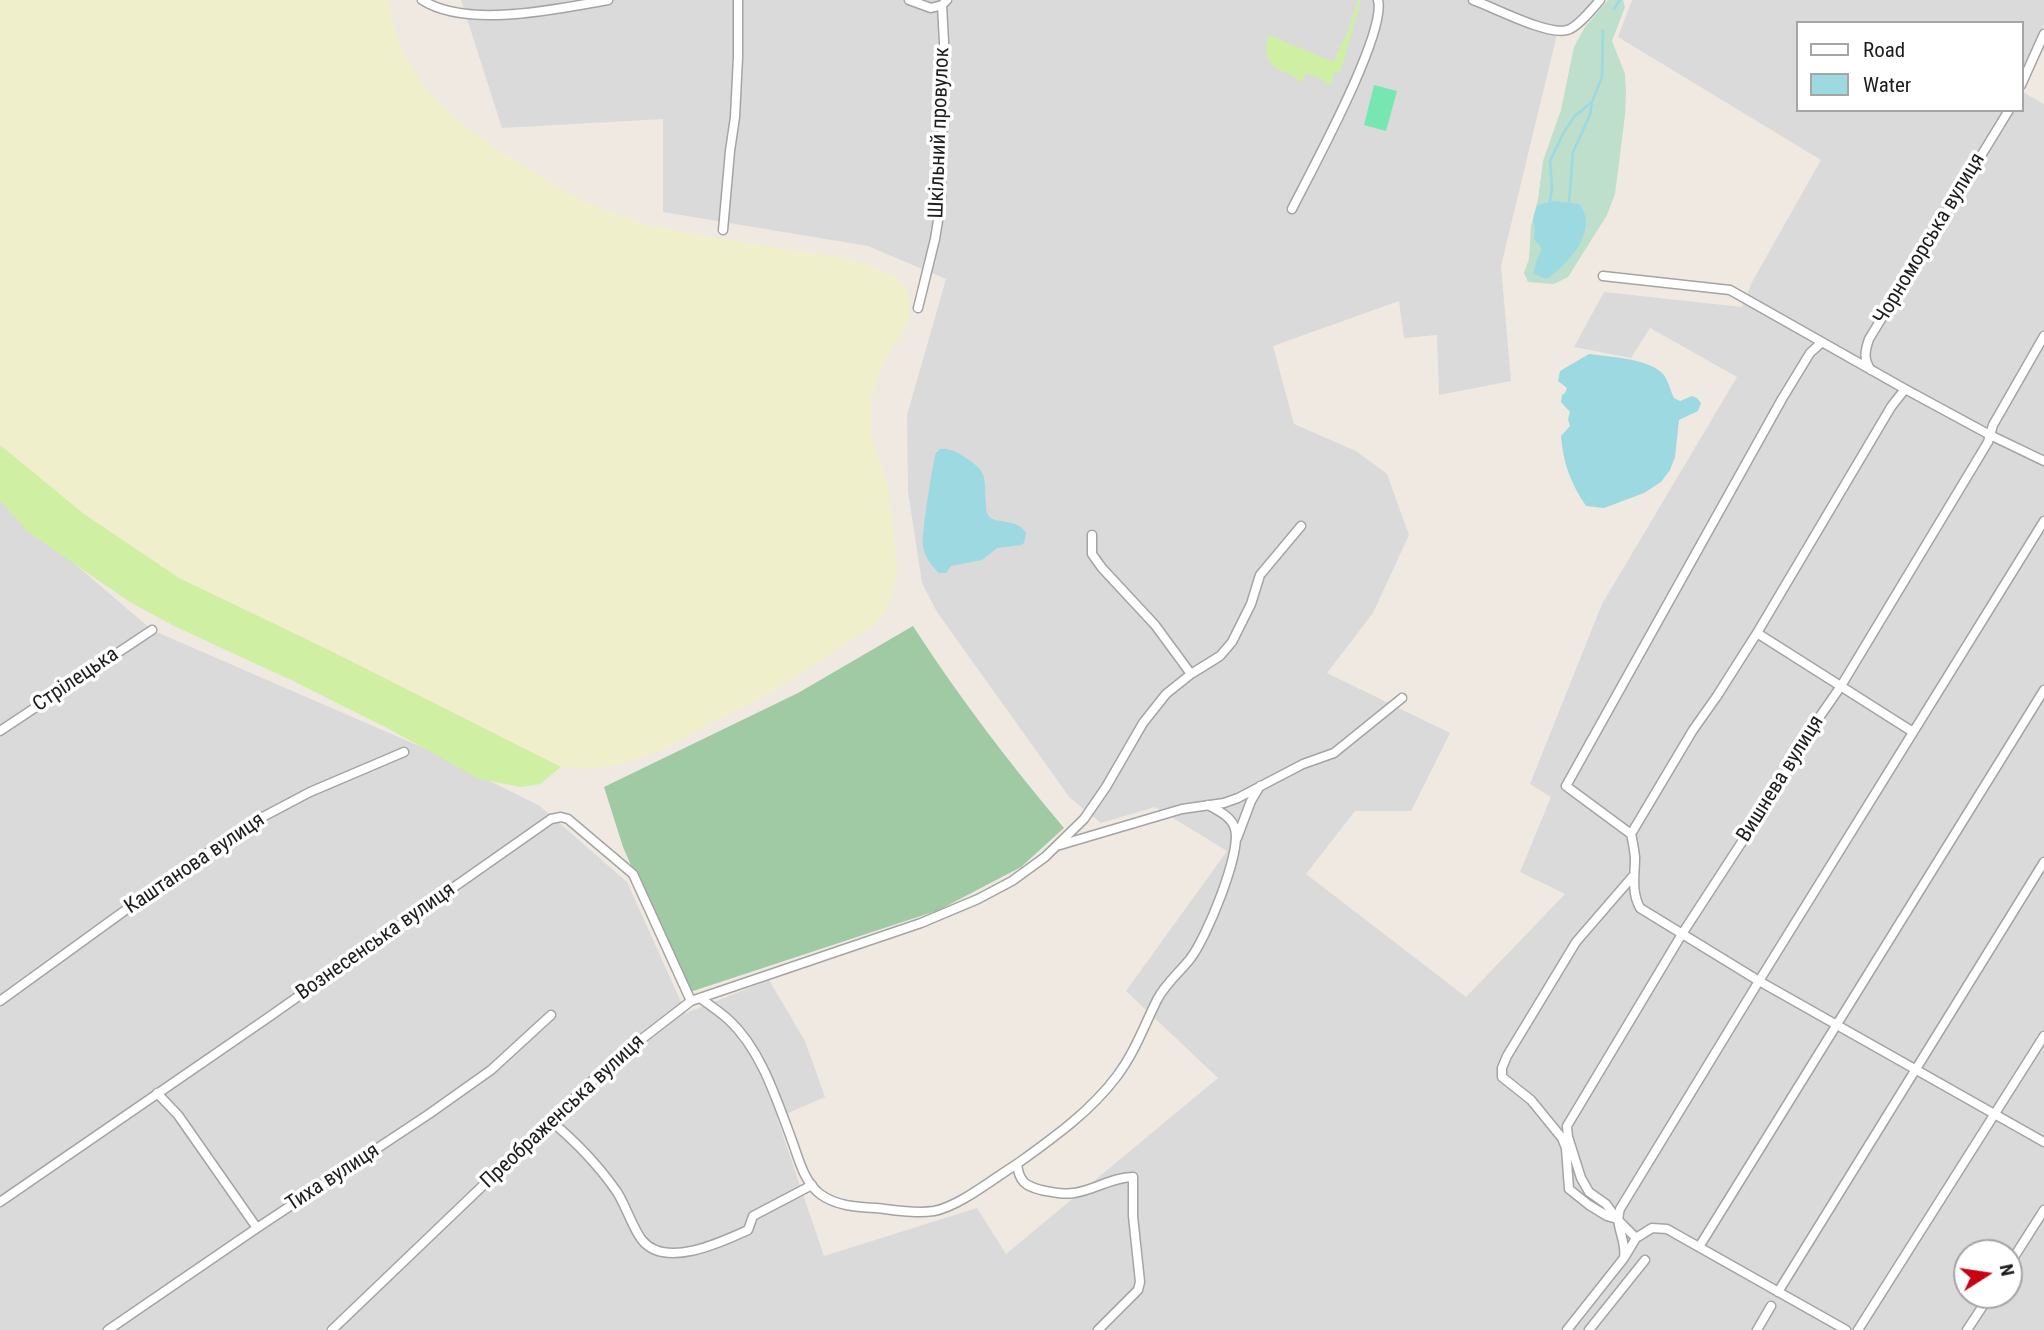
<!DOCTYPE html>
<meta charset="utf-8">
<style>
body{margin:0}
#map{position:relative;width:2044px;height:1330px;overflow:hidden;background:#efe9e1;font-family:"Roboto Condensed",sans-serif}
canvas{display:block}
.legend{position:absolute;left:1796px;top:21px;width:228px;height:91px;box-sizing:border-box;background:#fff;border:2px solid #a5a5a5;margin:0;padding:9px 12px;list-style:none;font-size:21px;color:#1d1d1d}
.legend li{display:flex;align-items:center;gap:14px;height:35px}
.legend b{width:35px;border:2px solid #a5a5a5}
.north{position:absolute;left:1953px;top:1239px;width:70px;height:70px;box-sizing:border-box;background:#fff;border:2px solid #a5a5a5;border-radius:50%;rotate:78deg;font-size:19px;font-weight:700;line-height:28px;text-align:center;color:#1d1d1d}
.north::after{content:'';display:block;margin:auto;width:24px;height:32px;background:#ca0014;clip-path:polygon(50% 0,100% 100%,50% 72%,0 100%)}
</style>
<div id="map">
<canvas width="2044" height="1330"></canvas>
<ul class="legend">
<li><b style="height:9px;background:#fff"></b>Road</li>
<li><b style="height:19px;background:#9dd9e1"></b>Water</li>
</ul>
<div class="north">N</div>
</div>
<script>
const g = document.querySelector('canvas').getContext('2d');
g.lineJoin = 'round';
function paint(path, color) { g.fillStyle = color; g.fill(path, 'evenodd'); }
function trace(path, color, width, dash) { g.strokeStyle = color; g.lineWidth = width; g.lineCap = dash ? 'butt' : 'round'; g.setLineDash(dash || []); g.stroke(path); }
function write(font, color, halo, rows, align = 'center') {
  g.font = font + ' "Roboto Condensed",sans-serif'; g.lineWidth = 7; g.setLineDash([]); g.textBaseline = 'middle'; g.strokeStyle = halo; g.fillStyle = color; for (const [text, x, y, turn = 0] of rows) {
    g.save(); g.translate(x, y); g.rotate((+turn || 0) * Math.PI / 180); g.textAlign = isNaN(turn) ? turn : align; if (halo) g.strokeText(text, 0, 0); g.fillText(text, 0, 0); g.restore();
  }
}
paint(new Path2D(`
 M461,0H1597L1573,27L1559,26L1501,266L1511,381L1439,395L1437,335L1404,338L1399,301L1273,346L1294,424L1356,451L1387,474L1409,535L1373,613L1327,673L1450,733L1411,811H1355L1306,874L1466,997L1565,894L1520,872L1551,797L1530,784L1602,604L1737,377L1650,328L1631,358L1574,347L1604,292L1742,307L1752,282L1821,160L1618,37L1632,0H2044V24L2021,72V23H1797V110H2021V91L2044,104V1330H0V500L152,630L419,746L540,806L627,882L686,1013L769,980L805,1041L825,1097L777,1118L824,1256L977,1208L1006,1254L1218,1078L1126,991L1227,851L1155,807L1101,823L1070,798L937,612L922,583L908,492L907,415L946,279L868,246L663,212V119L502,128ZM1967,1253H2009V1295H1967Z`), '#dbdada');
paint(new Path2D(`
 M0,0H388L394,28L405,57L428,91L456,119L493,147L559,188L587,203L644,224L696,235L855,260L892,275L903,285L910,301L908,323L887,355L871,396V437L888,485L897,564L895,587L887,608L873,626L780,687L660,751L620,764L593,769L561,767L331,651L179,578L84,514L0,445Z`), '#f0efcb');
paint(new Path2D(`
 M1358,0H1361L1340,73L1335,71L1330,85L1324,82V80L1306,73L1302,83C1292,73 1288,75 1278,69C1265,62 1264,46 1269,35L1333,62L1347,33Z
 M0,445L84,514L179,578L331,651L561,767L540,784L521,787L479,779L391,730L293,681L174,626L130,602L28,532L0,500Z`), '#cfefa2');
paint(new Path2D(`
 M1608,0H1623L1625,7L1612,41L1625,74L1626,93L1625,115L1615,194L1607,215L1568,277L1554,284L1528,282L1524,273L1529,259L1531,226L1538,200L1543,161L1561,110L1574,47L1585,27Z`), '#bddfcc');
paint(new Path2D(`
 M913,626C959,697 1009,763 1064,828L1021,867L939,910L687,993L623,847L604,787L798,693Z`), '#a0caa3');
paint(new Path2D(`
 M1374,85L1397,91L1386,131L1364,125Z`), '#77e6b0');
paint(new Path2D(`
 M1555,201L1579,204C1600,230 1568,264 1547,279L1533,274L1537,259L1542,249L1534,239L1535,230L1533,219L1537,205Z
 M1589,354C1609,357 1645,358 1661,372C1668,378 1670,390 1674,398L1680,401L1692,396L1697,398L1701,403L1698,411L1679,420L1675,457L1670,470L1661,482L1644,493L1604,508L1586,506C1571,484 1563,463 1561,436L1570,426L1568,419L1570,412L1561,402L1562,395L1565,393L1567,388L1558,381L1560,371Z
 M940,449C950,448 957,452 966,458C989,472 984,480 986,504C986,508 986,512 988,515C994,525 1016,517 1026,533L1024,543L1021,545L997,548L982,560L951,566L946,573H939C931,565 924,557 923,545C921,538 933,460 936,453C937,452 939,451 940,449Z`), '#9dd9e1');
trace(new Path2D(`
 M1614,9L1620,0
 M1550,202L1552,187L1550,161L1564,132L1575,116L1592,102L1596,92L1602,76L1603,31
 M1569,202L1573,152L1590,115L1592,102`), '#9dd9e1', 2.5);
const street = new Path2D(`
 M422,0C467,29 557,9 608,0
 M909,0L931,8L942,5
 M1473,0C1493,7 1548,36 1567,30C1577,28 1593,8 1600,0
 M2021,85L2044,34
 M1292,209C1310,173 1387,33 1378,0
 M723,230L730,151L735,117L738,57V0
 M1603,276L1730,290L1905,389L1990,435L2044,461
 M918,308L935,239L941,202L944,42L942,5L947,0
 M1821,343L1810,353L1782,399L1566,786L1631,834C1633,842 1634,849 1635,857C1635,876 1631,891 1640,908L1759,981L2044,1142
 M1871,370C1863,359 1865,351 1869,339L2009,110
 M1092,535V554L1102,568L1155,625L1191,674
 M1757,633L1913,732
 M0,731L152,630
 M1631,834L1693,730L1717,696L1757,633L1891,407L1905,389
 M1237,838L1251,801L1260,786
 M1060,845L1182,809L1224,803L1238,798L1303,764L1334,753L1402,698
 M1633,876L1576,942L1507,1056L1502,1068V1077L1531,1100L1562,1138L1566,1148L1569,1189L1589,1205L1607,1216L1617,1219L1636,1238L1652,1228L1667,1229L1846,1330
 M700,998C710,1005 720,1012 729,1020C761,1050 776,1098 791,1138C798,1156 803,1181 820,1194C836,1206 857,1207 876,1208C895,1210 915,1214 934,1211C960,1206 994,1178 1017,1164
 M0,1001L167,880L257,820L310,792L404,752
 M157,1093L178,1115L257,1228
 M551,1121C576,1142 599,1166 617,1192C626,1206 633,1229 642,1240C665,1269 722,1242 748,1230L753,1216L812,1185
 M0,1202L266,1019L551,819L561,817L568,819L633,874L691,1001
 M1617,1219L1606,1204L1589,1192L1581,1178L1568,1137L1567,1126L1682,934L1777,788L1816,722L1841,686L1988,442L1993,425L2044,336
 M1699,1247L2044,690
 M1624,1258C1627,1239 1614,1227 1620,1209L1759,981L2044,521
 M2009,1265L2044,1210
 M1778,1292L2044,862
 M108,1330L257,1228L429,1114L491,1070L551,1015
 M332,1330L612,1062L691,1001L921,923L978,899L1012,881L1045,857L1084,819L1106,787L1143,723L1166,694L1191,674L1220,656L1232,642L1251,604L1260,575L1301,526
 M1098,1330L1138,1290L1140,1282L1133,1216V1177C1112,1177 1095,1190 1074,1193C1063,1195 1052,1192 1041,1190C1025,1186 1019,1181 1017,1164C1053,1138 1090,1112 1117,1076C1135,1052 1144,1026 1157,1000C1165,984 1179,973 1190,959C1206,939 1242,852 1235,829C1232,817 1219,811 1208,805
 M1567,1330L1624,1258L1636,1238
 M1589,1330L1645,1260
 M1757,1330L1771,1306
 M1858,1330L2044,1036
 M1967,1330L1990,1295`);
trace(street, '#a4a4a4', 11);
trace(street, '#fff', 8);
write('21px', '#1d1d1d', '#fff', [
 ["Шкільний провулок",940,133,-88],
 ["Чорноморська вулиця",1930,239,-59],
 ["Стрілецька",76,680,-34],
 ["Вишнева вулиця",1781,779,-58],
 ["Каштанова вулиця",195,864,-34],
 ["Вознесенська вулиця",376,942,-35],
 ["Преображенська вулиця",563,1112,-43],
 ["Тиха вулиця",333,1178,-33]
]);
</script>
